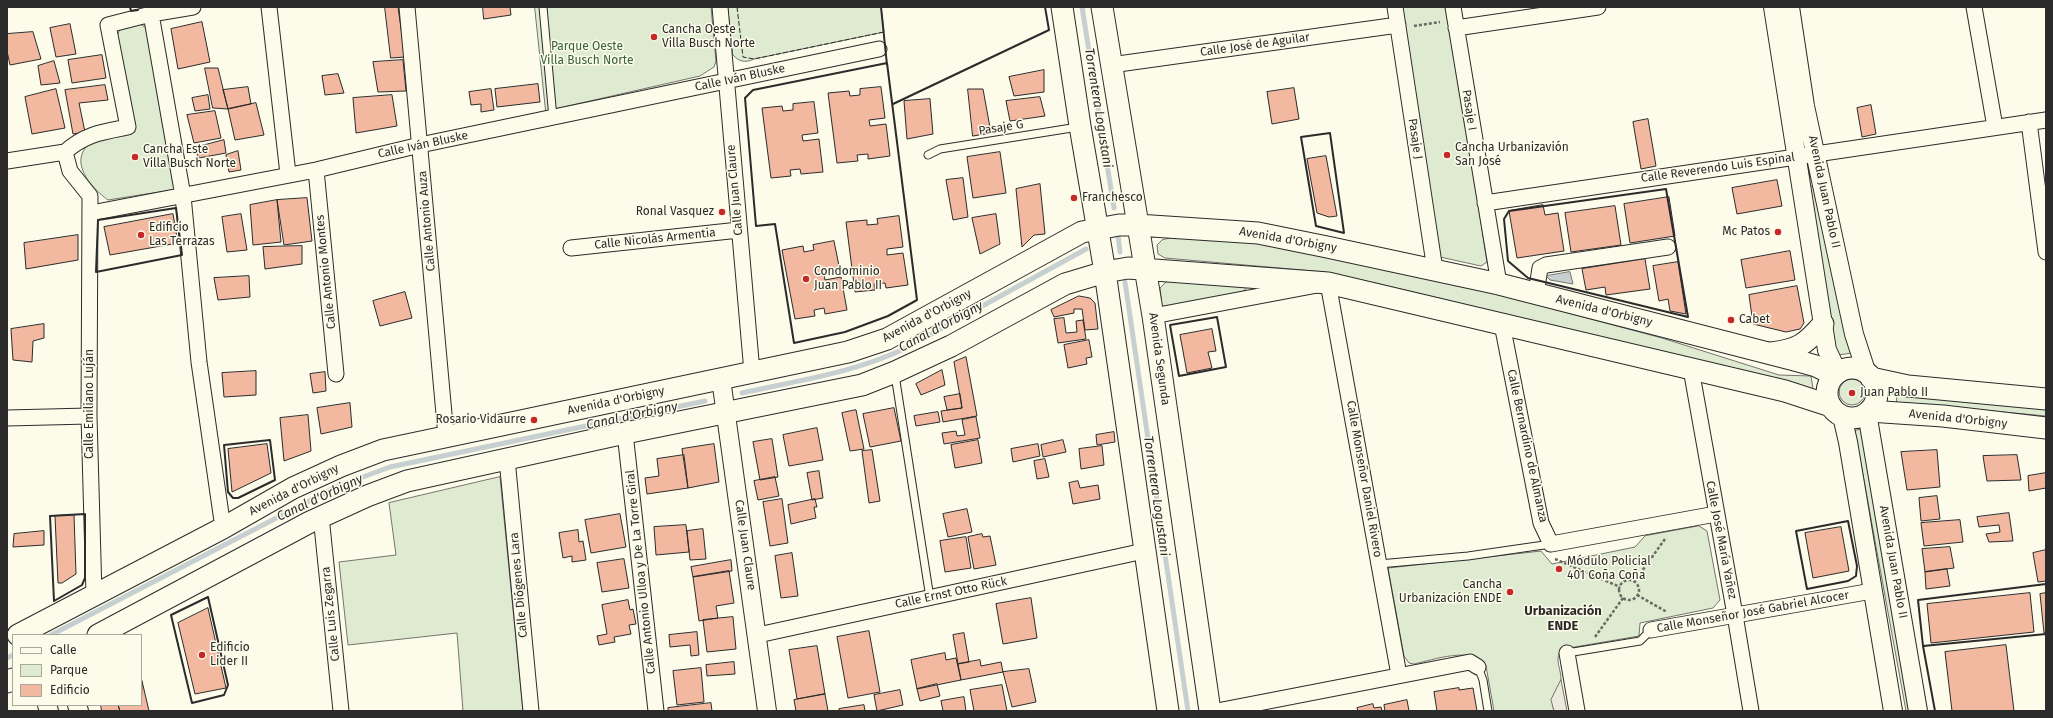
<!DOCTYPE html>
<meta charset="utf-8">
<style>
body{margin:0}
#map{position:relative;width:2053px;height:718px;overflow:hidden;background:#fdfbea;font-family:"Fira Sans",sans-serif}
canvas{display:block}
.frame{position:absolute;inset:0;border:8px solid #2b2b2b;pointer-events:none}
.legend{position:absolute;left:12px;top:634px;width:130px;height:72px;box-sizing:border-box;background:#fdfbea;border:1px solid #a9a89e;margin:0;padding:5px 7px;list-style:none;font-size:12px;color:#2b2b2b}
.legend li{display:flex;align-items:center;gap:8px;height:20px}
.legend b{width:20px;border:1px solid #a9a89e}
</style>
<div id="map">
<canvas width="2053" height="718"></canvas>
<div class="frame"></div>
<ul class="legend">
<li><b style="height:5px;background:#fdfbea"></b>Calle</li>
<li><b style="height:11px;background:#deebd1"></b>Parque</li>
<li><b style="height:11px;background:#f2b8a0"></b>Edificio</li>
</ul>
</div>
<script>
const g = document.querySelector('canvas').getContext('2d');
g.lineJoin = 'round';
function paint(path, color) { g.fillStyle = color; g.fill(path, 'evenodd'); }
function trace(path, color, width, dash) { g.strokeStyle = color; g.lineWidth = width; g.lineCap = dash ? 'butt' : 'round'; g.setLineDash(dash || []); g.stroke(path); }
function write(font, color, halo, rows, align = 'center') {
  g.font = font + ' "Fira Sans",sans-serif'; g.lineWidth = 3; g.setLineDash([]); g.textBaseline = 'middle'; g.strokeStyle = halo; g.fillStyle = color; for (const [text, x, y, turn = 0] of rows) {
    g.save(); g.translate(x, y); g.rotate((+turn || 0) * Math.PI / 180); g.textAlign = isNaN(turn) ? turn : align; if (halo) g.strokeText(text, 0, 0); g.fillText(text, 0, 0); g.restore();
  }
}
const green = new Path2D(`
 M535,7H711L716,61L714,67L700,76L546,111Z
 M728,7H881L884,32L754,59C745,63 739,62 733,55Z
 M1403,7H1448L1487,262L1481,266L1440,257Z
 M139,23L149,30L178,189L108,200C90,187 66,159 93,141C100,135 125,134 135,132L117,36L120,29Z
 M1814,186L1852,353L1831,356L1806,188Z
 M1175,237L1255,241L1497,294L1662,338L1779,375L1811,376L1814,395C1721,369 1627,345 1534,322C1464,304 1395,287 1325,272L1165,258L1158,254L1157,245L1162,240Z
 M1174,281L1248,287L1242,292L1162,307L1160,288L1166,282Z
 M1839 392a13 13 0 1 1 26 0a13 13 0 1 1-26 0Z
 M1897,395L2046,409V416L1918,404H1897Z
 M1865,428L1914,711H1906L1855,431Z
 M500,477L523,711H463L457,633L348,645L339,562L396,555L389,503Z
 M1699,526L1707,531L1720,600L1713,608L1640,623L1639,636L1563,649C1553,657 1561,668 1561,679C1562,690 1549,691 1554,711H1494L1486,666C1474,645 1433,660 1414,664L1409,663L1404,656L1388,568L1541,551L1552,564L1635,547L1645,536Z`);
paint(green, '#deebd1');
trace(green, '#74746e', 1);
const parking = new Path2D(`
 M1561,680L1567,711H1554L1551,700Z`);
paint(parking, '#eceadb');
trace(parking, '#74746e', 1);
const water = new Path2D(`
 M1570,272L1573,284L1550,280L1546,276Z`);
paint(water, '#c7d0d0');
trace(water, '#74746e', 1);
trace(new Path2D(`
 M1082,7L1114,208
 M1118,235L1120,252
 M1125,282L1188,711
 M742,393C796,381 853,373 904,349L1086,249
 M51,635L336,487L390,467L705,401
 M7,658L13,655`), '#c7d0d0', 5);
const building = new Path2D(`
 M385,7H398L405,57L391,58Z
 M483,7H510L511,15L484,19Z
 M202,22L210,62L178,69L171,29Z
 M70,24L76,54L56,57L50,28Z
 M33,32L41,59L10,65L7,51V34Z
 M102,55L106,78L72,83L68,60Z
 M403,60L406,91L378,92L373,62Z
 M54,61L60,83L41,85L38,66Z
 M205,68H218L228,109L213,108Z
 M1044,70V92L1014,96L1009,77Z
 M338,74L344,93L325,95L322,76Z
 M538,84L540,102L497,107L495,89Z
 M105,85L108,100L79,103L85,132L73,134L65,90Z
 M248,87L251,104L228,109L223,90Z
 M881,87L885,118L869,120L870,126L886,124L890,156L868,159V154L857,155L858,161L837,163L828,93L849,91L850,96L860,95V89Z
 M1294,88L1299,119L1272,124L1267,92Z
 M56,89L65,128L32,134L25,97Z
 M491,89L494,110L481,112V104L471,105L469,92Z
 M968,89H983L991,133L973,136Z
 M208,95L210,109L195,111L192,98Z
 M392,95L397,126L356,133L353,98Z
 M1040,97L1045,116L1010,121L1006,101Z
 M930,99L933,134L907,139L904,101Z
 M814,102L818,133L802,135L803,141L819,139L823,172L801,174L800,169L790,170L791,176L771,178L762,108L782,106L783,111L793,110V104Z
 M256,103L264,135L235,140L228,109Z
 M1871,105L1876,134L1862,137L1857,108Z
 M215,111L221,138L194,143L187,115Z
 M1648,119L1656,166L1641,169L1633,122Z
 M224,140L226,153L199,158L194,148Z
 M238,151L241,170L229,172L226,155Z
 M1000,152L1006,193L973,198L967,157Z
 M1326,156L1337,216L1329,217L1317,213L1307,159Z
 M963,178L968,217L953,220L946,180Z
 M1777,180L1782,206L1737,214L1732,188Z
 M1040,184L1045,234L1034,235L1022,247L1016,189Z
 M1669,197L1675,236L1630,243L1624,204Z
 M307,198L312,241L284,245L277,200Z
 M277,200L281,242L253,245L250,205Z
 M1543,205L1545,215L1558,213L1564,251L1517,258L1509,211Z
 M1615,206L1621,245L1571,252L1565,213Z
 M173,214L178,243L110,255L104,227Z
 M241,214L247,250L227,252L222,217Z
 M996,214L1000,244L980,254L972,218Z
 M899,216L903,247L887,249V255L903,253L908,285L886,288L885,283L874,284L875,290L855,292L846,222L867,220V225L878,224L877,219Z
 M78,235V260L26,269L24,243Z
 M834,241L840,271L824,274L825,280L841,277L847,310L825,314L824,308L814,310L815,316L795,319L782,250L803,246L804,252L814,250L813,245Z
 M302,246V264L265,269L263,247Z
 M1790,251L1795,280L1746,288L1741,260Z
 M1645,259L1650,289L1606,295L1605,287L1586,290L1582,269Z
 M1678,262L1686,314L1670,311L1668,299L1659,301L1653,266Z
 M249,276L250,297L218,300L214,278Z
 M1797,286L1804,323L1800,329L1786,332L1753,324L1749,295Z
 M405,292L412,318L380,326L373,301Z
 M1079,296L1090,298L1095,303L1098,329L1085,330L1082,309H1074V313L1054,317L1051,310Z
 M1064,318L1066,333L1077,332L1076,321L1083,320L1086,339L1058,343L1054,319Z
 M44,324V338L33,341L32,362L13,360L11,329Z
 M1212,329L1216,351L1208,352L1212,368L1187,373L1180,335Z
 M1089,340L1092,357L1086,358L1087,364L1068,368L1064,345Z
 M966,357L977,416L943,422L941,411L962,408L954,362Z
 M942,370L945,385L921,395L916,384Z
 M256,371V395L224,397L222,373Z
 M325,372L326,391L313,393L310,374Z
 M960,394L962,408L947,410L944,397Z
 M350,403L352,427L321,434L317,408Z
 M894,408L901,441L870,447L863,414Z
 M856,410L864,449L850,451L842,413Z
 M938,412L940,422L916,426L914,416Z
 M308,415L311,451L284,461L280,418Z
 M976,417L980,438L944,444L942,433L956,431L957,436L965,435L962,420Z
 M817,428L823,460L789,466L783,435Z
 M1114,432L1115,442L1097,445L1096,435Z
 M772,439L778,477L760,480L753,442Z
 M978,440L982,463L955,468L951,445Z
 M1063,440L1066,452L1043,457L1041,445Z
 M267,444L271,473L232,492L228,449Z
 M714,444L719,482L688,488L682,449Z
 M1038,444L1040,456L1013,462L1011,449Z
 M1102,446L1104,465L1081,469L1079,449Z
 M872,450L880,501L869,503L862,451Z
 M1937,450L1940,487L1907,490L1901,452Z
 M684,455L688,488L647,494L645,478L659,476L657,459Z
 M2017,455L2021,480L1987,481L1983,456Z
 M1045,459L1049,477L1037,479L1034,461Z
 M819,471L823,498L812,500L807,473Z
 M2046,473V488L2029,491L2028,476Z
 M775,477L779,496L758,500L754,481Z
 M1078,481L1080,488L1098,485L1100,499L1073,504L1069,483Z
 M1937,496L1940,519L1921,521L1919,498Z
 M782,499L788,543L770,546L763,502Z
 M815,499L817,507H814L816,518L791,524L788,505Z
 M967,509L972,532L948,537L943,514Z
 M2009,513L2013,541L1989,542L1986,534L2000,532L1999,525L1979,527L1977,517Z
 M620,514L626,547L591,553L585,520Z
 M74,515L76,574L62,583H58L55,516Z
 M1960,520L1963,542L1924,546L1921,523Z
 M686,525L689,552L656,555L654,527Z
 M1841,527L1849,571L1813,578L1805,533Z
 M703,529L706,559L690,560L687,531Z
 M578,530L579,542L583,541L586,560L572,562V556L563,558L559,533Z
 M44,531V545L13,547L14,534Z
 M982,534L983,537L990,536L996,565L974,569L968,537Z
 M966,537L971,568L945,572L940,541Z
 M1950,547L1954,568L1925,572L1922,549Z
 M2046,550V581L2038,582L2033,553Z
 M792,553L798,596L781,598L775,556Z
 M624,559L629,588L602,592L597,563Z
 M731,560L732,571L693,577L691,567Z
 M1947,569L1950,586L1926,589L1925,572Z
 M729,571L734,603L716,606L718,618L699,621L693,577Z
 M2030,593L2034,632L1931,643L1927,604Z
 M2046,593V633H2044L2040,594Z
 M1031,598L1037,638L1003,644L996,604Z
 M628,600L630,610L633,609L636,624L629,625L631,634L614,637L615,642L599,645L597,636L607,634L602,605Z
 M208,608L226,688L195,694L178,623Z
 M733,617L736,649L707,652L703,620Z
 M869,631L880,692L848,698L837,637Z
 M697,632L699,655L691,656L690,645L670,647L669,635Z
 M964,633L969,662L958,664L953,635Z
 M2006,645L2014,711H1952L1945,652Z
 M817,646L825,694L797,699L789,650Z
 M945,653L946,660L956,658L961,680L917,689L911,660Z
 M980,660L981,666L1001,662L1003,672L961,680L958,664Z
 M734,662L735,674L707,676L706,665Z
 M701,668L704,702L677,705L673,671Z
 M1029,669L1036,702L1012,707L1003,672Z
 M142,681L149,711H120L118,705H141Z
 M937,684L940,696L920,701L917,689Z
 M1002,685L1007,711H974L970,690Z
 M1459,688V690L1473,688L1477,711H1437L1434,692Z
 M900,690L903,705L877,711L874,695Z
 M825,694L828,711H796L794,700Z
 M964,697L966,711H943L941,701Z
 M1407,700L1409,711H1385L1384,705Z
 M711,703L712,711H668V708Z
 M1373,704L1374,708L1381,707L1382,711H1358L1357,708Z
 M101,705H118L120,711H102Z
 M864,705L865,711H839V709Z`);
paint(building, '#f2b8a0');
trace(building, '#2b2b2b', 1);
const service = new Path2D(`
 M543,7L553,118
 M928,155L940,149L1078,127
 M895,375L930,598
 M1379,564L1468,556L1551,544
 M1567,653L1640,641L1651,630
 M1478,667L1483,680L1488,711`);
const minor = new Path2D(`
 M269,7L288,174
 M407,7L446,436
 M720,7L752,372
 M1395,7L1435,270
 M1453,7L1499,284
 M1974,7L1995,127
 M151,14L183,196L199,362L223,528
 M1456,28L1598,7
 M1111,65L1398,25
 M2029,122L2046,252
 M65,152C85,134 102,132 128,127L108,25L151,14L193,7
 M7,161L65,152L70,171L90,196L89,416L94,595
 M316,170L336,374
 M1485,203L2046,120
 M91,213L316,170L420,145L879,49
 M571,248L739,230
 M1536,294L1540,268L1546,265L1668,247
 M1153,316L1328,283L1399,675
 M1502,324L1541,523L1551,544L1716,514
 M1691,369L1735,615L1751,711
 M7,418L89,416
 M625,433L656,711
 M507,459L531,711
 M321,516L341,711
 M1651,630L1872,591
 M758,635L1144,551
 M1567,653L1577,711
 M1217,711L1470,662L1478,667`);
const tertiary = new Path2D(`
 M1773,7L1827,350L1838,373
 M1790,7L1805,106L1854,334L1867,374
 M721,379L767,711
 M1867,413L1918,711
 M1842,416L1848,442L1893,711
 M47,705L49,711
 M77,705L79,711`);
const secondary = new Path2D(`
 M1062,7L1080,126L1105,272L1168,711
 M1102,7L1153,316L1210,711
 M1771,353C1798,350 1806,344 1823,324
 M1827 393a25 25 0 1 1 50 0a25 25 0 1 1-50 0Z
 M1871,378L1908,386L2046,399
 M1869,411L1943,416L2046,428
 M18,635L223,528L293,488L341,466L383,450L848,352L887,339L1082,232L1119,225H1137L1258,233L1327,247L1499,284L1791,359L1816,366L1835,375
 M98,635L310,522L367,496L407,481L625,433L862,385L895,372L951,346L1065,284L1105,272L1128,268L1328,283L1785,391L1831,406
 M7,682L13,679`);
trace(service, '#2b2b2b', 9);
trace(minor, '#2b2b2b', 17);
trace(tertiary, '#2b2b2b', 20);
trace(secondary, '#2b2b2b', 23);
trace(new Path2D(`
 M1414,26L1440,22
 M1555,559L1620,587
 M1619 590a10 10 0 1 1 20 0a10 10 0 1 1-20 0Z
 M1634,582L1665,539
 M1637,595L1667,612
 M1595,637L1623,598`), '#6a6964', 2.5, [3, 2]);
trace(service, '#fdfbea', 7);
trace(minor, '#fdfbea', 15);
trace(tertiary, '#fdfbea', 18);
trace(secondary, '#fdfbea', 21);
trace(new Path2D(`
 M737,7L743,57L754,59L884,32`), '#2b2b2b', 1, [5, 2]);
trace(new Path2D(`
 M130,7L131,11L138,10
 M881,7L887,65
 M887,63L917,300L888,316L845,332L794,343L775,224L756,226L745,98L753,90Z
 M893,104L1049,30L1045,7
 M1330,133L1344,233L1316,226L1301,137Z
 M1666,189L1688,317L1528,278L1508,261L1504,219L1509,211Z
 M176,208L182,255L96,272L98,220Z
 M1217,317L1226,367L1179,376L1170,325Z
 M270,440L275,480L238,498H233L228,492L224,445Z
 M85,514V578L82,585L54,601L50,516Z
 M1848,521L1857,566L1856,576L1848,581L1807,589L1796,531Z
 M2046,584L1918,600L1923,646L2046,634
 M208,597L228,685L224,695L192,703L171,615Z
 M1925,646H1923L1935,711`), '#2b2b2b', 2);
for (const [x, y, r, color] of [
 [654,37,4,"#c62828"],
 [1447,155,4,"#c62828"],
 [135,157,4,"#c62828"],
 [1074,198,4,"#c62828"],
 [722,212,4,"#c62828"],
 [1778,232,4,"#c62828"],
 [141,235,4,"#c62828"],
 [806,279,4,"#c62828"],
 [1731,320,4,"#c62828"],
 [1852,393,4,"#c62828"],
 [534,420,4,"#c62828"],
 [1559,569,4,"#c62828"],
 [1510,592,4,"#c62828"],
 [202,655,4,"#c62828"]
]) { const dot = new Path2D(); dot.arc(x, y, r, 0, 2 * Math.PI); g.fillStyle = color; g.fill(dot); trace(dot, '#fdfbea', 1.5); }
write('12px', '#2b2b2b', '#fdfbea', [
 ["Cancha Oeste",662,30],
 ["Villa Busch Norte",662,44],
 ["Cancha Urbanizavión",1455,148],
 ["San José",1455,162],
 ["Cancha Este",143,150],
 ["Villa Busch Norte",143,164],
 ["Franchesco",1082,198],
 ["Ronal Vasquez",714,212,"right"],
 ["Edificio",149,228],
 ["Las Terrazas",149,242],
 ["Mc Patos",1770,232,"right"],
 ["Condominio",814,272],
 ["Juan Pablo II",814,286],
 ["Cabet",1739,320],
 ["Juan Pablo II",1860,393],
 ["Rosario Vidaurre",526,420,"right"],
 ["Módulo Policial",1567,562],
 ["401 Coña Coña",1567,576],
 ["Cancha",1502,585,"right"],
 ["Urbanización ENDE",1502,599,"right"],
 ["Edificio",210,648],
 ["Lider II",210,662]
], 'left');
write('12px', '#2b2b2b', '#fdfbea', [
 ["Calle José de Aguilar",1255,45,-8],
 ["Calle Iván Bluske",740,78,-12],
 ["Pasaje I",1469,110,81],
 ["Pasaje G",1001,128,-9],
 ["Pasaje J",1415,139,81],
 ["Calle Iván Bluske",423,145,-12],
 ["Calle Reverendo Luis Espinal",1718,168,-8],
 ["Calle Juan Claure",735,190,-95],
 ["Avenida Juan Pablo II",1824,192,78],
 ["Calle Antonio Auza",427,221,-95],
 ["Calle Nicolás Armentia",655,239,-6],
 ["Avenida d'Orbigny",1288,240,10],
 ["Calle Antonio Montes",326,272,-96],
 ["Avenida d'Orbigny",1604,311,14],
 ["Avenida d'Orbigny",927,316,-28],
 ["Avenida Segunda",1159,359,82],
 ["Avenida d'Orbigny",616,401,-12],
 ["Calle Emiliano Luján",90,404,-90],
 ["Avenida d'Orbigny",1958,419,6],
 ["Calle Bernardino de Almanza",1527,446,78],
 ["Calle Monseñor Daniel Rivero",1364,479,80],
 ["Avenida d'Orbigny",294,490,-27],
 ["Calle José María Yañez",1721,540,79],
 ["Calle Juan Claure",745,545,82],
 ["Avenida Juan Pablo II",1893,562,80],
 ["Calle Antonio Ulloa y De La Torre Giral",641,572,-96],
 ["Calle Diógenes Lara",519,585,-95],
 ["Calle Ernst Otto Rück",951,593,-12],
 ["Calle Monseñor José Gabriel Alcocer",1753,612,-10],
 ["Calle Luis Zegarra",331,614,-96]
]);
write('12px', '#34623c', '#fdfbea', [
 ["Parque Oeste",587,47],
 ["Villa Busch Norte",587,61]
]);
write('italic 13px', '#2b2b2b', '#fdfbea', [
 ["Torrentera Logustani",1098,108,81],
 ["Canal d'Orbigny",941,327,-28],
 ["Canal d'Orbigny",632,416,-12],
 ["Torrentera Logustani",1156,496,82],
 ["Canal d'Orbigny",320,498,-25]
]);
write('bold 13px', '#2b2b2b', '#fdfbea', [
 ["Urbanización",1563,611],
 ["ENDE",1563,626]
]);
</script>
